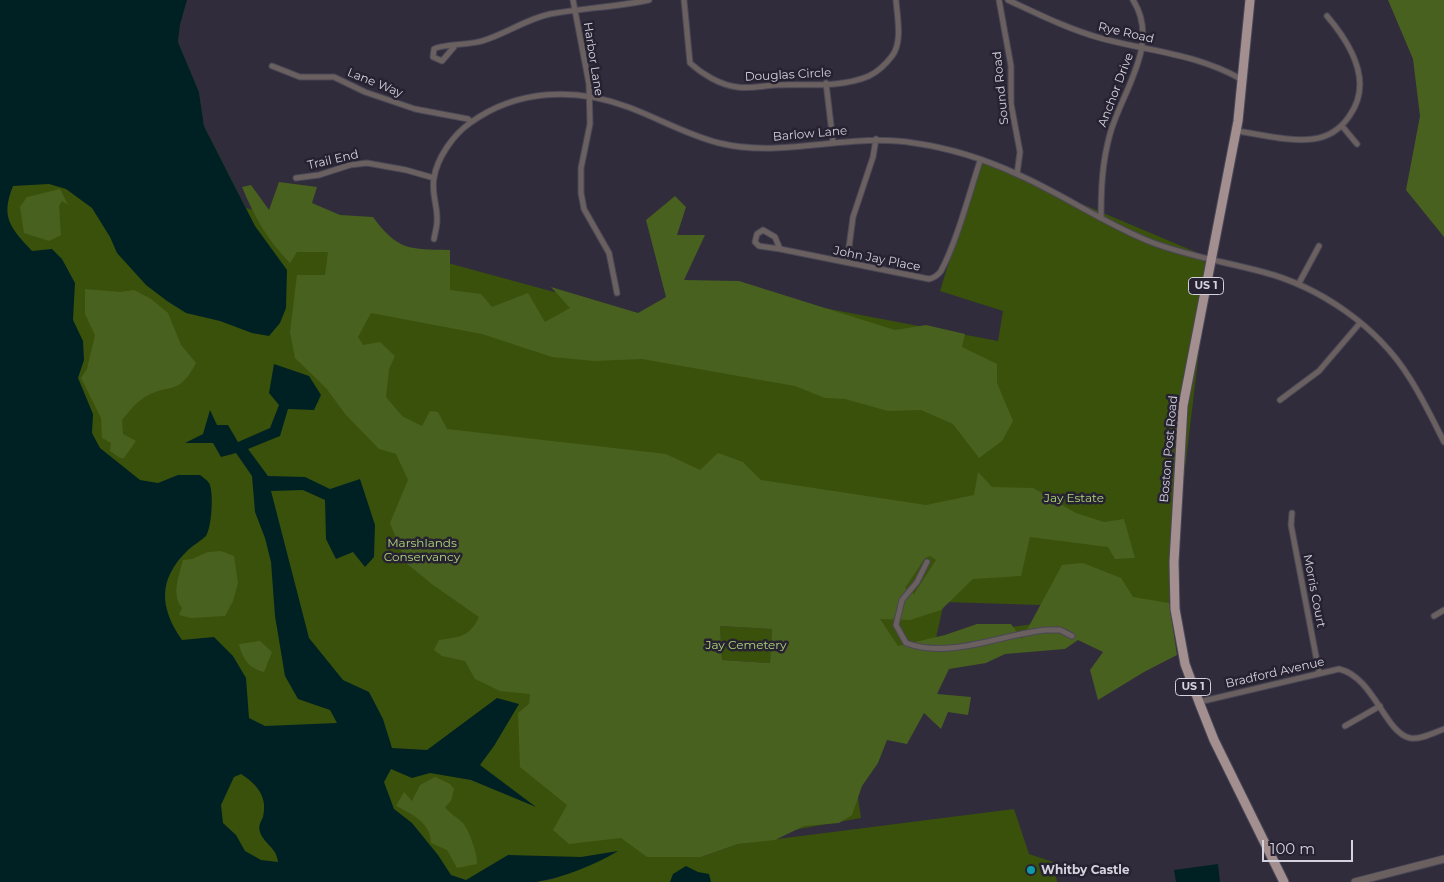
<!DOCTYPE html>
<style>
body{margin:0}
#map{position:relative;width:1444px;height:882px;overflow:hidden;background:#302c3c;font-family:Montserrat,sans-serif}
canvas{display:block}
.scale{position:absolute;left:1262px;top:840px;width:91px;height:22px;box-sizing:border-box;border:2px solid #d4d2dc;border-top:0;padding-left:6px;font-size:15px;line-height:18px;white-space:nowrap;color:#d4d2dc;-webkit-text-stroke:4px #272232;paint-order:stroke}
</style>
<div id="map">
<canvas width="1444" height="882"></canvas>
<div class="scale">100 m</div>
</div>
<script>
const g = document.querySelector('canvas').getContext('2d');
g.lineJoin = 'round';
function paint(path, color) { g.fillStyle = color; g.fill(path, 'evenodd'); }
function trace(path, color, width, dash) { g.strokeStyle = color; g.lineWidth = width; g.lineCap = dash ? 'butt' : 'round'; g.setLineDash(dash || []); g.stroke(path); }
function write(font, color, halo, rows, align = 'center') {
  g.font = font + ' Montserrat,sans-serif'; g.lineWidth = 5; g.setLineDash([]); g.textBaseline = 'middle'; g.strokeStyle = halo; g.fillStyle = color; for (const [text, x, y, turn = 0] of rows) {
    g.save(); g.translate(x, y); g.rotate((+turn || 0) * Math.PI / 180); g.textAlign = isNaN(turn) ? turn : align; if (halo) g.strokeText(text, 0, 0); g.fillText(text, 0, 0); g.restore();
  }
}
paint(new Path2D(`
 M187,0L180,25L178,42L199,92L204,126L246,208L657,320L750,294L998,341L1003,311L940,291L980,161L1217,261L1211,260L1208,276L1169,603L1175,609H1169V623L776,681L845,613L701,603L695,684L841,680L861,818L646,856L701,857L738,844L1014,809L1029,854L1053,862L1057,882H536L553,879L585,867L495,882H292L228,842L0,315V199L7,185ZM944,602L1137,608V609L936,638Z
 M720,626L772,629L770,663L722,660Z`), '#3a510b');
paint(new Path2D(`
 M1388,0H1444V237L1406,190L1420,116L1413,59Z
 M279,182L317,187L312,203L340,215L373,217C398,251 409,249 450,250V290L481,294L492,307L528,293L545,322L570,308L551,287L638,313L666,297L646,220L675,196L686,207L677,235H705L684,280L739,281L895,330L926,325L965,334L962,347L997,364V383L1013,421L1002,441L979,458L953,424L921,410L888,411L845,399L825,398L795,386L642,359L594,361L552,357L482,334L371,313L358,337L363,345L380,342L395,356L389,369L386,397L402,416L422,426L430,411L438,412L447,429L666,454L700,470L718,453L743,462L761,480L926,505L974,495L978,472L992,487L1033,488L1076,513L1104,522L1124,519L1135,558L1115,559L1108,547L1030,537L1021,576L973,579L941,610L910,620L880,619L898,646L945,635L977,624H1011L1022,639L1062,565L1083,563L1121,578L1133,597L1169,603L1177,655L1144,672L1098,700L1090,670L1103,652L1078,640L1065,649L1005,654L986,663L949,669L937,694L971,697L968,715L948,712L941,729L924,713L907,744L887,740L878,763L862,786L852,815L839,823L804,826L775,840L738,844L701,857H647L621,838L569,844L553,830L567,805L520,767L518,713L529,704L530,694L500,691L475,679L465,661L442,656L434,650L439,640C459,637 469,638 479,617L433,585L406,563L390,523L408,480L396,454L379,449L346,415L326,388L295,358L290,332L297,275H325L328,252H297L290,263C268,241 254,216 242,187L251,185L269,210ZM930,556L936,560L914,594L905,588L925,558ZM720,626L772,629L770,663L722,660Z
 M60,189L68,205L62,201L59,206L61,235L49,241L24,233L20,207L27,197Z
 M85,289L120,292L134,290L151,299L168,313L181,345L196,363C178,397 171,382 145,397C135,403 129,412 122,420L123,434L136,441L124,458H120L110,451L111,443L102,438L101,418L81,378L87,369L95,335L85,314Z
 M208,552L221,551L234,556L238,583L233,601L225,616L191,618L179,615L182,608C171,594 179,576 183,560L192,559Z
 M260,641L272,652L264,672C249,669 242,658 239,644Z
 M435,777L450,784L454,789L451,801L445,807C450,814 457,817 463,823C469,830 478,855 477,864L457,868L447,850L431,843C431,823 412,814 396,806L404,792L412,801L420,785Z`), '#49611e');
paint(new Path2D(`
 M0,0H187L180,25L178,42L199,92L204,126L255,226L287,270L286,308L280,323L269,336L252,333L220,321L186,313L167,301L146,285L117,253L110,237L92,208L66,189L49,184L13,186C0,218 11,228 32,251L52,249L62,259L75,283L73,320L83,341L84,360L78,378L93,414L92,433L100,448L140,480L158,483L178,475H200C203,477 207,480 209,483C214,491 212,527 206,536C201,541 193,545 188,550C158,579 159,607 182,640L214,637L233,656L246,678L249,718L265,726L337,723L330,710L298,699L285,676L275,616L271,562L265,538L255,512L252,476L236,453L221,457L213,443H185L203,434L210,410L217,425H228L238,442L270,428L279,405L269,393L274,364L309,376L321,395L314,410L288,409L280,436L248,449L268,476L305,477L330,489L360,479L375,525L374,557L365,567L353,552L336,559L326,539L325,500L303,490L271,491L309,638L343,680L369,692L383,719L392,748L427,750L497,698L519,704L494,746L480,765L536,807L471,780L430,773L412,778L391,769L384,782L394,809L412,823L438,855L451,875L466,880L508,855L581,857L618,851C593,866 564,877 536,882H0ZM241,774C257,784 268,797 263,817C261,822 258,825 260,832C264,844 277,848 278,862L261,860L245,851L236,835L223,823L221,805L234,777Z
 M1218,864L1220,882H1176L1174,870Z
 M686,866L698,872L709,874L711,882H670L673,874Z`), '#002123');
const minor = new Path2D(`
 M573,0L589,84L590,124L581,168V193L584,209L609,253L617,293
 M684,0L690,63C702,74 720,85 737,87C750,89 762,86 775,85C804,84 842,88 869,76C879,71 886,64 892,56C903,42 897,16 896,0
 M999,0L1011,66V104L1020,152L1017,174
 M1008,0C1038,14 1068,29 1100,38C1151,52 1194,53 1241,79
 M454,47L442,61L433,57L434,49C441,44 470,45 482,41C506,34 526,19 550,14C583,8 616,7 649,0
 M272,66L300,77H334L365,92L415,109L468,119L471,122
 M826,83L833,142
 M1342,126L1357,144
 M1236,131C1260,134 1288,142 1313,139C1329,137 1341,129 1350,115C1374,81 1350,43 1327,16
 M296,178L319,175L350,165L367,163L406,170L434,178
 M1101,218C1101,189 1102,163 1110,134C1122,91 1161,44 1133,0
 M763,230L775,237L780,249L759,246L755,242L757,234Z
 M434,239C435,233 437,227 437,221C438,207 431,193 434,178C437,158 453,135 470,123C517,89 575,87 628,107C658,118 687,135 719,143C783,159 849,132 914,143C949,148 987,160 1019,175C1064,195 1105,224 1151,242C1187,256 1226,262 1263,272C1320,287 1377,326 1409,377C1422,397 1433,420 1444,442
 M780,249L929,279C934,278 938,275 941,271C957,241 969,194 980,161
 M847,262L853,217L873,157L876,139
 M1299,283L1319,246
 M1280,400L1319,371L1360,323
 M1292,513L1291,525L1319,672
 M927,562L917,582L902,600L896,625L906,643C949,659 1000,635 1045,630H1060L1072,636
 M1434,616L1444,610
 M1199,702L1339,669C1374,677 1385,733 1410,738C1421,740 1435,732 1444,729
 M1345,726L1380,706`);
const tertiary = new Path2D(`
 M1355,882L1444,859`);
const primary = new Path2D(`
 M1250,0L1238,121L1183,406L1174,562L1175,609L1185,664L1199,702L1214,740L1284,882`);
trace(minor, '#4a4756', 7);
trace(tertiary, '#4a4756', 9);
trace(primary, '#4a4756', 11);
trace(minor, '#6a6060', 5);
trace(tertiary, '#6a6060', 7);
trace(primary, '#a38f90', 9);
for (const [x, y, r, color] of [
 [1031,870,5,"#0f9aa8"]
]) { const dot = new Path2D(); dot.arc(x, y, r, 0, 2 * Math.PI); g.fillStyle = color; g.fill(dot); trace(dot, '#272232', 2); }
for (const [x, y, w] of [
 [1206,286,35],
 [1193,687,35]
]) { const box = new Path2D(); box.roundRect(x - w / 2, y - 8.5, w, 17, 4); g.fillStyle = '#272232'; g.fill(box); trace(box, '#d4d2dc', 1); }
write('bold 11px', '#d4d2dc', null, [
 ["US 1",1206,286],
 ["US 1",1193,687]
]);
write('12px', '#d4d2dc', '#272232', [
 ["Rye Road",1126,33,13],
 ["Harbor Lane",593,59,81],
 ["Douglas Circle",788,75,-3],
 ["Lane Way",375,83,22],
 ["Sound Road",1001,88,-96],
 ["Anchor Drive",1116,90,-69],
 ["Barlow Lane",810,134,-5],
 ["Trail End",333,160,-13],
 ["John Jay Place",877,259,11],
 ["Boston Post Road",1169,449,-85],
 ["Morris Court",1314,591,79],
 ["Bradford Avenue",1275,673,-13]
]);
write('12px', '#b1d679', '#272232', [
 ["Jay Estate",1074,498],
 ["Marshlands",422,543],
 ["Conservancy",422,557],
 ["Jay Cemetery",746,645]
]);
write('bold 12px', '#d4d2dc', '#272232', [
 ["Whitby Castle",1041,870]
], 'left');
</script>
